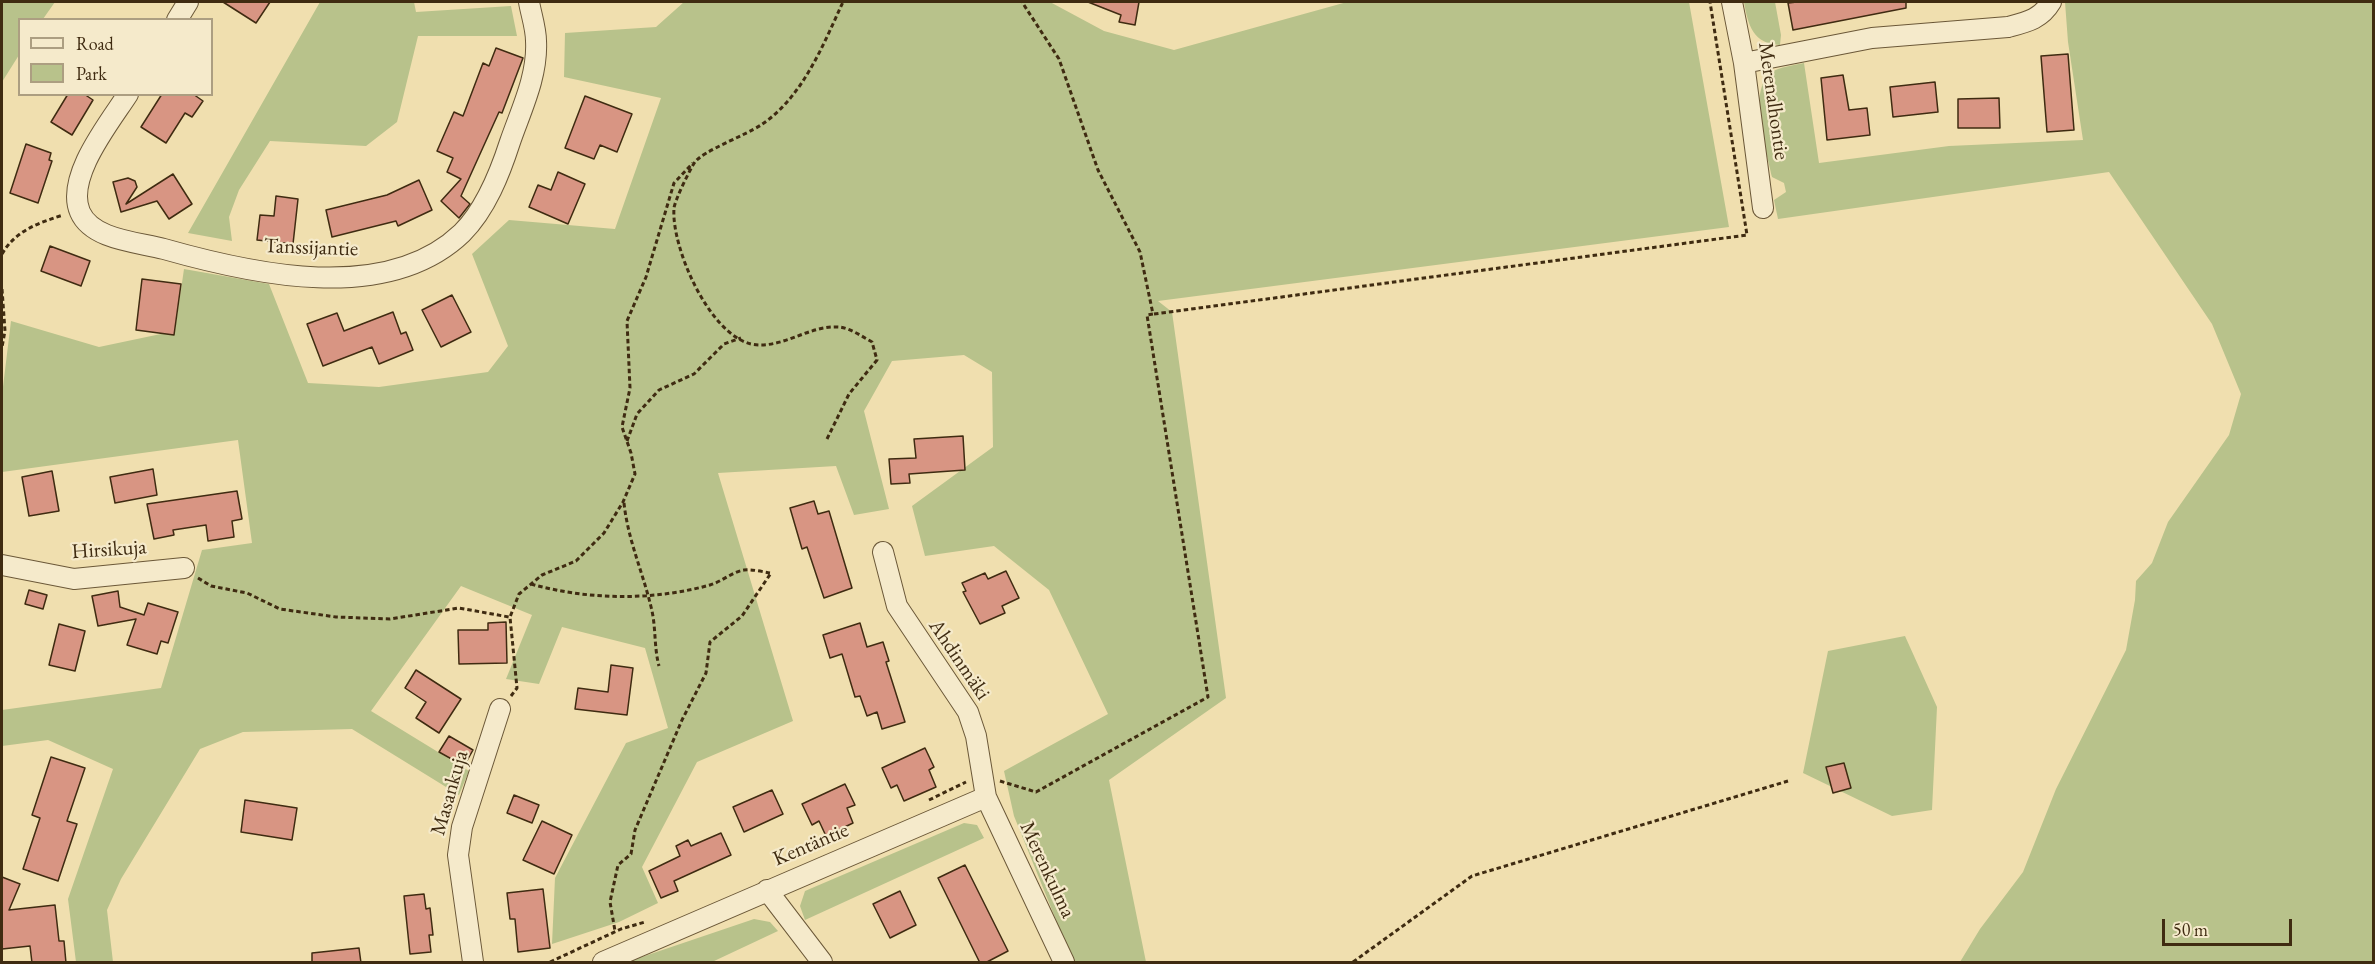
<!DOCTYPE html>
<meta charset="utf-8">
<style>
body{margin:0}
#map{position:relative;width:2375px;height:964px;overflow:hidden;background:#f0dfaf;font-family:"EB Garamond",serif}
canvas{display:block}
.frame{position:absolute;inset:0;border:3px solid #3f2b11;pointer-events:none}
.legend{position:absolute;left:18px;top:18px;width:195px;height:78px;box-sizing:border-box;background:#f5eacb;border:2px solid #ac9e81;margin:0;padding:8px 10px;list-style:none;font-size:18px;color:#3f2b11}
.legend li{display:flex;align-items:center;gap:12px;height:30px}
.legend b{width:30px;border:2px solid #ac9e81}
.scale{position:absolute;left:2162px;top:919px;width:130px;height:27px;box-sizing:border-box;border:3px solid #3f2b11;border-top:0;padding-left:8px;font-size:18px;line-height:21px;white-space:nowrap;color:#3f2b11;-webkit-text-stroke:4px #f5eacb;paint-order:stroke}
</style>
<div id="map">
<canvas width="2375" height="964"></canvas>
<div class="frame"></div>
<ul class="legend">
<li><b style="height:8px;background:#f5eacb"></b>Road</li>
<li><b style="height:16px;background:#b8c28b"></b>Park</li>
</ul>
<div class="scale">50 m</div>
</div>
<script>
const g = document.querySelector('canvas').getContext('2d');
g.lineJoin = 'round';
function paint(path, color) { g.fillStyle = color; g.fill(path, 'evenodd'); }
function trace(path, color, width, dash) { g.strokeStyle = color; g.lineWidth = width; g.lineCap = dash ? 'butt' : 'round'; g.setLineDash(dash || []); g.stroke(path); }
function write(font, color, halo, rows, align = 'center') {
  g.font = font + ' "EB Garamond",serif'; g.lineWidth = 4.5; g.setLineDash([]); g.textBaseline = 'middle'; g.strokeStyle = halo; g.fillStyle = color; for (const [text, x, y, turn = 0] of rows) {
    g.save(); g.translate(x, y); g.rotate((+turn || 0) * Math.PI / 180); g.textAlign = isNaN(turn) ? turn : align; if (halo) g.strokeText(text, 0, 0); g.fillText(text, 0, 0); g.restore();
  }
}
paint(new Path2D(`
 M2,2H55L43,19L20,20L19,55L2,82Z
 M320,2H414L416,12L511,6L517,36H418L397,122L366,146L270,141L239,190L229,217L232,241L188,233Z
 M684,2H1050L1104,31L1174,50L1347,2H1689L1729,227L1158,301L1172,312L1226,698L1109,780L1146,962H1073L1014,816L1004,771L1108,714L1049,590L994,546L925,556L912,506L993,447L992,372L964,355L892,361L864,411L889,509L854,515L836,466L718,473L793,721L697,762L642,867L658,903L619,922L552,944L555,878L626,743L668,728L645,648L562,627L539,684L506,679L532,615L461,586L371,711L469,771L459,795L352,729L243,732L200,749L121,879L107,910L113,962H76L68,899L113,769L48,740L2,746V710L161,688L202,550L252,543L238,440L2,472V395L11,321L99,347L175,331L184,269L269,284L308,383L379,387L488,372L508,346L472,254L509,220L615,229L661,98L564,77L565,33L656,27Z
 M1744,2H1775L1781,35L1780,45C1753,44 1748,25 1744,2Z
 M2065,2H2373V962H1960L1980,929L2023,872L2056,789L2126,650L2135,600L2136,581L2152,563L2168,522L2229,435L2241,394L2212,324L2109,172L1778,219L1774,200L1786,192L1784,183L1772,177C1767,151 1746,91 1772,72C1779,67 1795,65 1804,63L1819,163L1949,146L2083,140L2068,42Z
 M1905,636L1937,707L1932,810L1892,816L1803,773L1828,651Z
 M964,823L977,825L984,838L805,920L800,906L805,891Z
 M754,919L770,922L778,931L712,962H627Z`), '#b8c28b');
const building = new Path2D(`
 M223,2H270L256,23Z
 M1088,2H1139L1135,25L1119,22L1121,15Z
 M1797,2H1906V8L1793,30L1788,3Z
 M496,48L523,58L502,113L499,112L461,196L470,204L459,218L441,201L461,179L447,172L453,158L437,151L454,112L463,116L483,63L489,66Z
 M2068,54L2074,130L2047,132L2041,56Z
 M1843,75L1849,110L1867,108L1870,135L1827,140L1821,78Z
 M1935,82L1938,112L1893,117L1890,87Z
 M68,94H84L93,100L72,135L51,122Z
 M162,94H193L203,101L192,117L185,113L166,143L141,127Z
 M585,96L632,114L617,152L600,145L594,159L565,148Z
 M1999,98L2000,128H1958V99Z
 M26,144L51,153L49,160L52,161L38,203L10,193Z
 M558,172L585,184L568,224L529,207L538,185L551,190Z
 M173,174L192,204L169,219L157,201L121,212L113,182L128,178L135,181L137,187L126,204Z
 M419,180L432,210L398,226L396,221L332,237L326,210L387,195Z
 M276,196L298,199L293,244L257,240L260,215L274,216Z
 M50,246L90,261L81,286L41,271Z
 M142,279L181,284L174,335L136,330Z
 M452,295L471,332L441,347L422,310Z
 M393,312L401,334L406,332L413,350L379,364L372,347L323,366L307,324L337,313L344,331Z
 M963,436L965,470L909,474L910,483L891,484L889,459L916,458L914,439Z
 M153,469L157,495L115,503L110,477Z
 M52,471L59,511L29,516L22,477Z
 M237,491L242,519L232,521L234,537L208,541L206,525L173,530L174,535L154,539L147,504Z
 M814,501L818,514L829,511L852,588L824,598L807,547L802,549L790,508Z
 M1006,571L1019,598L1002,606L1005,613L980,624L963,592L966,591L962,583L985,573L988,579Z
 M29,590L47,595L43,609L25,604Z
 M118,591L120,607L144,615L148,603L178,612L168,643L161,641L157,654L127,645L136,619L98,626L92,596Z
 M506,622L507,663L459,664L458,630H488V623Z
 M860,623L867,647L883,642L889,661L886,662L905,722L882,729L877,712L867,716L860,696L855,697L842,654L830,658L823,635Z
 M59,624L85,631L75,671L49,665Z
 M611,665L633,668L627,715L575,709L578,688L608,692Z
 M416,670L461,699L439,733L416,718L426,702L405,688Z
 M449,736L473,750L464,766L439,752Z
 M925,748L934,767L929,770L936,787L904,801L897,785L891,788L882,768Z
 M51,757L85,768L67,821L77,824L58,881L23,869L40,818L32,815Z
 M1844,763L1851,788L1833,793L1826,767Z
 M845,784L855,805L847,808L853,823L826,836L819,821L812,825L802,804Z
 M772,790L783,814L744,832L733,807Z
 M514,795L539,805L532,823L507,813Z
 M245,800L297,808L292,840L241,832Z
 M542,821L572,835L554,874L523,860Z
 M721,833L731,855L674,881L678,891L661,898L649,871L680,856L676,846L688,840L691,846Z
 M965,865L1008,951L985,963H980L938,878Z
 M2,877L20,884L9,910L55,905L59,941H64L66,963H32L30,946L2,949Z
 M543,889L550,948L518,952L515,919H510L507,893Z
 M900,891L916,925L890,938L873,904Z
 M424,894L426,909L430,908L433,935H429L431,952L410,954L404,896Z
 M359,948L361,963H312V953Z`);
paint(building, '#d89583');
trace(building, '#3f2b11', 1.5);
const minor = new Path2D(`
 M1732,2L1744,63L1763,208
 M177,20L188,2
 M1744,63L1872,38L2008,27C2027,22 2041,19 2051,2
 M128,94C110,122 65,177 80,212C92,240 138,242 164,249C252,274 387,305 462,233C486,209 500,173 510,142C521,110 538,76 536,41C536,28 531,14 529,2
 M883,552L897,606L968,712L976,736L986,797L1064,962
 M2,565L74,579L184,568
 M767,890L822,962
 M473,962L458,855L462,827L500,709
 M603,962L986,797`);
trace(minor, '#6b5838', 22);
trace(new Path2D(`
 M2,254C15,231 38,223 63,215
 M2,289L5,331L2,347
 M1154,314L1747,235L1710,2
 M827,439L849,394L877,360L872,342C863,337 850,328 839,327C808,325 782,350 751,344C709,334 671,247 674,208C675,200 690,169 695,162C703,151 746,135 761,125C803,97 823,45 843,2
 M627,441L637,414L659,390L694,374L724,344L741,338
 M624,503C628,541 644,575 652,611C656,630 654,647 659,666
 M198,578L211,586L247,593L280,609L336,617L390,619L459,608L509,617
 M531,584C588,600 652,601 710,585C721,582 732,572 744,570C752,569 763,572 771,573L742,616L710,642L706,673L682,720L635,830L631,854L618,865L610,902L615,931
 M511,696L517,688L510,617L519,594L542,575L576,561L604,533L623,502L635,474L631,453L622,427L630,388L627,321L646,277L674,183L693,163
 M1000,781L1036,792L1208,697L1147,315L1153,314L1140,252L1098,170L1059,59L1022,2
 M929,800L966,782
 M550,962L621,929L645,922
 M1353,962L1472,876L1788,781`), '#3f2b11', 3, [4.5, 3]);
trace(minor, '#f5eacb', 20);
write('21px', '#3f2b11', '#f5eacb', [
 ["Merenalhontie",1773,101,82],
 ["Tanssijantie",311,248,2],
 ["Hirsikuja",109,550,-4],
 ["Ahdinmäki",959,660,56],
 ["Masankuja",450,793,-74],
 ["Kentäntie",811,845,-23],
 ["Merenkulma",1047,870,65]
]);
</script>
